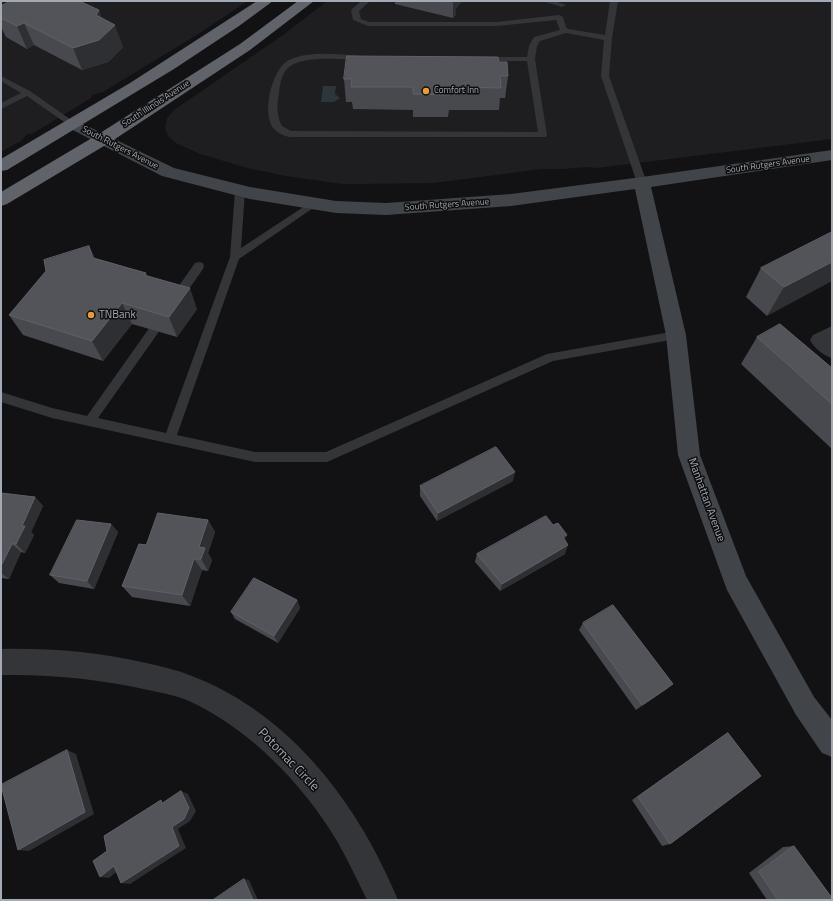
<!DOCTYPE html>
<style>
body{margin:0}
#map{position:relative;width:833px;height:901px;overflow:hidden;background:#121214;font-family:"Titillium Web",sans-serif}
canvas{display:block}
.frame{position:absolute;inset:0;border:2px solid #a4aab3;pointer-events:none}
</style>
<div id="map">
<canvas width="833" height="901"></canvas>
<div class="frame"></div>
</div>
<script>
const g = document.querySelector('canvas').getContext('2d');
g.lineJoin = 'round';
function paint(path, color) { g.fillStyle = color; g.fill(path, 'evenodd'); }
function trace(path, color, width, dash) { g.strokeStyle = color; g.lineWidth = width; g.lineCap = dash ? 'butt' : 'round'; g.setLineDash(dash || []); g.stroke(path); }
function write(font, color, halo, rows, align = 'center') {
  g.font = font + ' "Titillium Web",sans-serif'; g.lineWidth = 3; g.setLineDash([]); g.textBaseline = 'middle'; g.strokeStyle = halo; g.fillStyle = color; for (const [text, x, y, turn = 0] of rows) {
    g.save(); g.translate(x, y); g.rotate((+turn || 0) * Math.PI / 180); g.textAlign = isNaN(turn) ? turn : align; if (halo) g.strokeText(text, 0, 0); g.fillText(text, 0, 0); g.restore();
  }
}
paint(new Path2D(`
 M1,1H248L195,36L103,92L92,95L91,98L32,134H27L21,141L1,152Z
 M327,1H832V139L597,168L587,167L563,169H542L434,183L357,184H342L286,176L247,168L200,154L176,143L168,136L165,128L167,118L174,110L283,35Z`), '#1e1e20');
paint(new Path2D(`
 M323,86H336L335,94L340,98L334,102H321Z`), '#2c363b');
paint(new Path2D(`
 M361,1H370L359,11L361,19L369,22H497L559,15L563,17L566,27L568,29L605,35L610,1H618L612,38L609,76L647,183L645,185H639L637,183L601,76L604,40L566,33L540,41L537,46L535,59L547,135L546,137H289C285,136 278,133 275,130C260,116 272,68 289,60C311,50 340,55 363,56L367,58L363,60C344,60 301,54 287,69C281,75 280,85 279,93C277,105 276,115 282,126L291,131L538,132L527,61H484L480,59L484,57H527L529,46L534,37L560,30L556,20L497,26H368L353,20L351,10Z
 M542,1H555L566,5L562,7Z
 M1,76L30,91L77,124L73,127L70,126L27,96L1,109V103L21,93L1,81Z
 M240,188L245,191L241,248L311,202L314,201L319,204L239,259L177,435L255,452H326L547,354L676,331L680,332L681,335L680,338L676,339L553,361L327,462H255L52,418L1,402V392L52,408L87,416L150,327H158L159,330L158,333L98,418L166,433L230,257L235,191Z
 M199,262L203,263L204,266L203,269L179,303H171L170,300L171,297L195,263Z`), '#333538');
paint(new Path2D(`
 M832,326V358C823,355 815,349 810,340L813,335Z
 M1,649C50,648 98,652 146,663C161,666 177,670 192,676C291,714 359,805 398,900H367C357,880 348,860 337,841C303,784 250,729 189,701C176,695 162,693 148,690C100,679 51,674 1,675Z`), '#333538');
paint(new Path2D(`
 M73,119L174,168L250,187L336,201L386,203L511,194L642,177L832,150V160L651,187L686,335L700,455L746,576L814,697L832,720V757L822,753L796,715L727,590L678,455L666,335L635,189L511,206L386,215L336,213L250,199L162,176L67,127L65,124L67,121Z`), '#414448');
paint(new Path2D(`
 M257,1H273L239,26L174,69L7,170L1,171V159L130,83Z
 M298,1H314L250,50L109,143L7,204L1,206V192L97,135L240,44Z`), '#606369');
paint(new Path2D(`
 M395,1H462L456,8V14L453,18L395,4Z
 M1,6L99,10L101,18L123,47L108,62L82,70L34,45L27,49L6,37L1,27Z
 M508,76L505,98H500L499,110H449L448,117H413V110L353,109L352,102H346L344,79Z
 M832,232L767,316L746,297L761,268Z
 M95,258L146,273L147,276L197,309L177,337L132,324L103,361L23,335L9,315Z
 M757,337L832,368V449L741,364Z
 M513,481L437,521L420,496V486Z
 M1,493L35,497L43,506L31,532L34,535L25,553L21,552L9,579L1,578Z
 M208,520L215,532L208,553L212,560L208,571L202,570L190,606L132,597L122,586L146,545Z
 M111,524L118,532L94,589L59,583L50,575Z
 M565,541V554L500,591L475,562L477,554Z
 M297,600L300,608L278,643L235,619L231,612Z
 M583,623L667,689L636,710L579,630Z
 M728,733L670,844L662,846L632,800L720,738Z
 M794,846L832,900H767L749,873L783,847Z`), '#48494f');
paint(new Path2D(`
 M453,1H462L456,8V14L453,18Z
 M99,10L106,32L115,25L123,47L108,62L82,70L73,48L96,15Z
 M24,23L34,45L27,49L17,26Z
 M89,246L100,268L93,258Z
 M832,262V281L767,316L784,287Z
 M190,288L197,309L177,337L169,317Z
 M122,303L132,324L103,361L92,341Z
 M515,472L513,481L437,521L438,513Z
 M35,497L43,506L31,532L34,535L25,553L16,544L22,526Z
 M208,520L215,532L208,553L212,560L208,571L201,559L199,547Z
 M111,524L118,532L94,589L87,581Z
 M567,535L564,543L563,537Z
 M12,544L21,552L9,579L1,573V566Z
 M568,545L565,554L500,591L502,584Z
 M194,559L202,570L190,606L182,595Z
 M297,600L300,608L278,643L274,636Z
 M673,684L667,689L636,710L642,705Z
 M67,750L76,754L94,814L29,851L18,850Z
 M181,791L188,794L196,811L190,821L178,829L186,848L130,884L121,883L172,827Z
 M114,866L122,867L109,878L100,877Z
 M244,879L249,880L258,900H253Z`), '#2e2f33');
const building = new Path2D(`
 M11,1H79L99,10L96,15L115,25L99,40L73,48L24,23L17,26L1,18V6Z
 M347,56L498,57L499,62H507L508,76H500L501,88L449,87V95L413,94V87H351L352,79H344Z
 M832,232V262L784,287L761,268Z
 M89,246L93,258L146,273L144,275L190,288L169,317L122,303L92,341L9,315L46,271L44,260Z
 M780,324L832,368V404L757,337Z
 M496,447L515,472L438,513L420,486Z
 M1,493L35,497L22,526H25L16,544H12L1,566Z
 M158,513L208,520L199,547L205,548L201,559H194L182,595L122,586L139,544L146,545Z
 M546,516L553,525L558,523L567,535L563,537L568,545L502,584L477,554Z
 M77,520L111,524L87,581L50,575Z
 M254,578L297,600L274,636L231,612Z
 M613,605L673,684L642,705L583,623Z
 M728,733L761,776L670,844L638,797Z
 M67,750L85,812L18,850L1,785Z
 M181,791L189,808L184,819L172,827L179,846L121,883L114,866L100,877L93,861L107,851L104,836L161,800L162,803Z
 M794,846L832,898V900H778L759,872Z
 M244,879L253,900H213Z`);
paint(building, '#525459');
trace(building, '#5f6167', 1);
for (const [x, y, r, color] of [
 [426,91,4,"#e89c36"],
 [91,315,4,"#e89c36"]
]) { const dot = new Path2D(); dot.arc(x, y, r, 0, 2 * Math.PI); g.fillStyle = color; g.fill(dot); trace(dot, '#0d0d0e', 1.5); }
write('9px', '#a4aab3', '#0d0d0e', [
 ["Comfort Inn",434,91]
], 'left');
write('9px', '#a4aab3', '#0d0d0e', [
 ["South Illinois Avenue",156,104,-33],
 ["South Rutgers Avenue",120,148,27],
 ["South Rutgers Avenue",768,165,-8],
 ["South Rutgers Avenue",447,205,-4]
]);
write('11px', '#a4aab3', '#0d0d0e', [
 ["TNBank",99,315]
], 'left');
write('11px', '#a4aab3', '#0d0d0e', [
 ["Manhattan Avenue",706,500,70]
]);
write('13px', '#a4aab3', '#0d0d0e', [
 ["Potomac Circle",288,760,46]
]);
</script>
